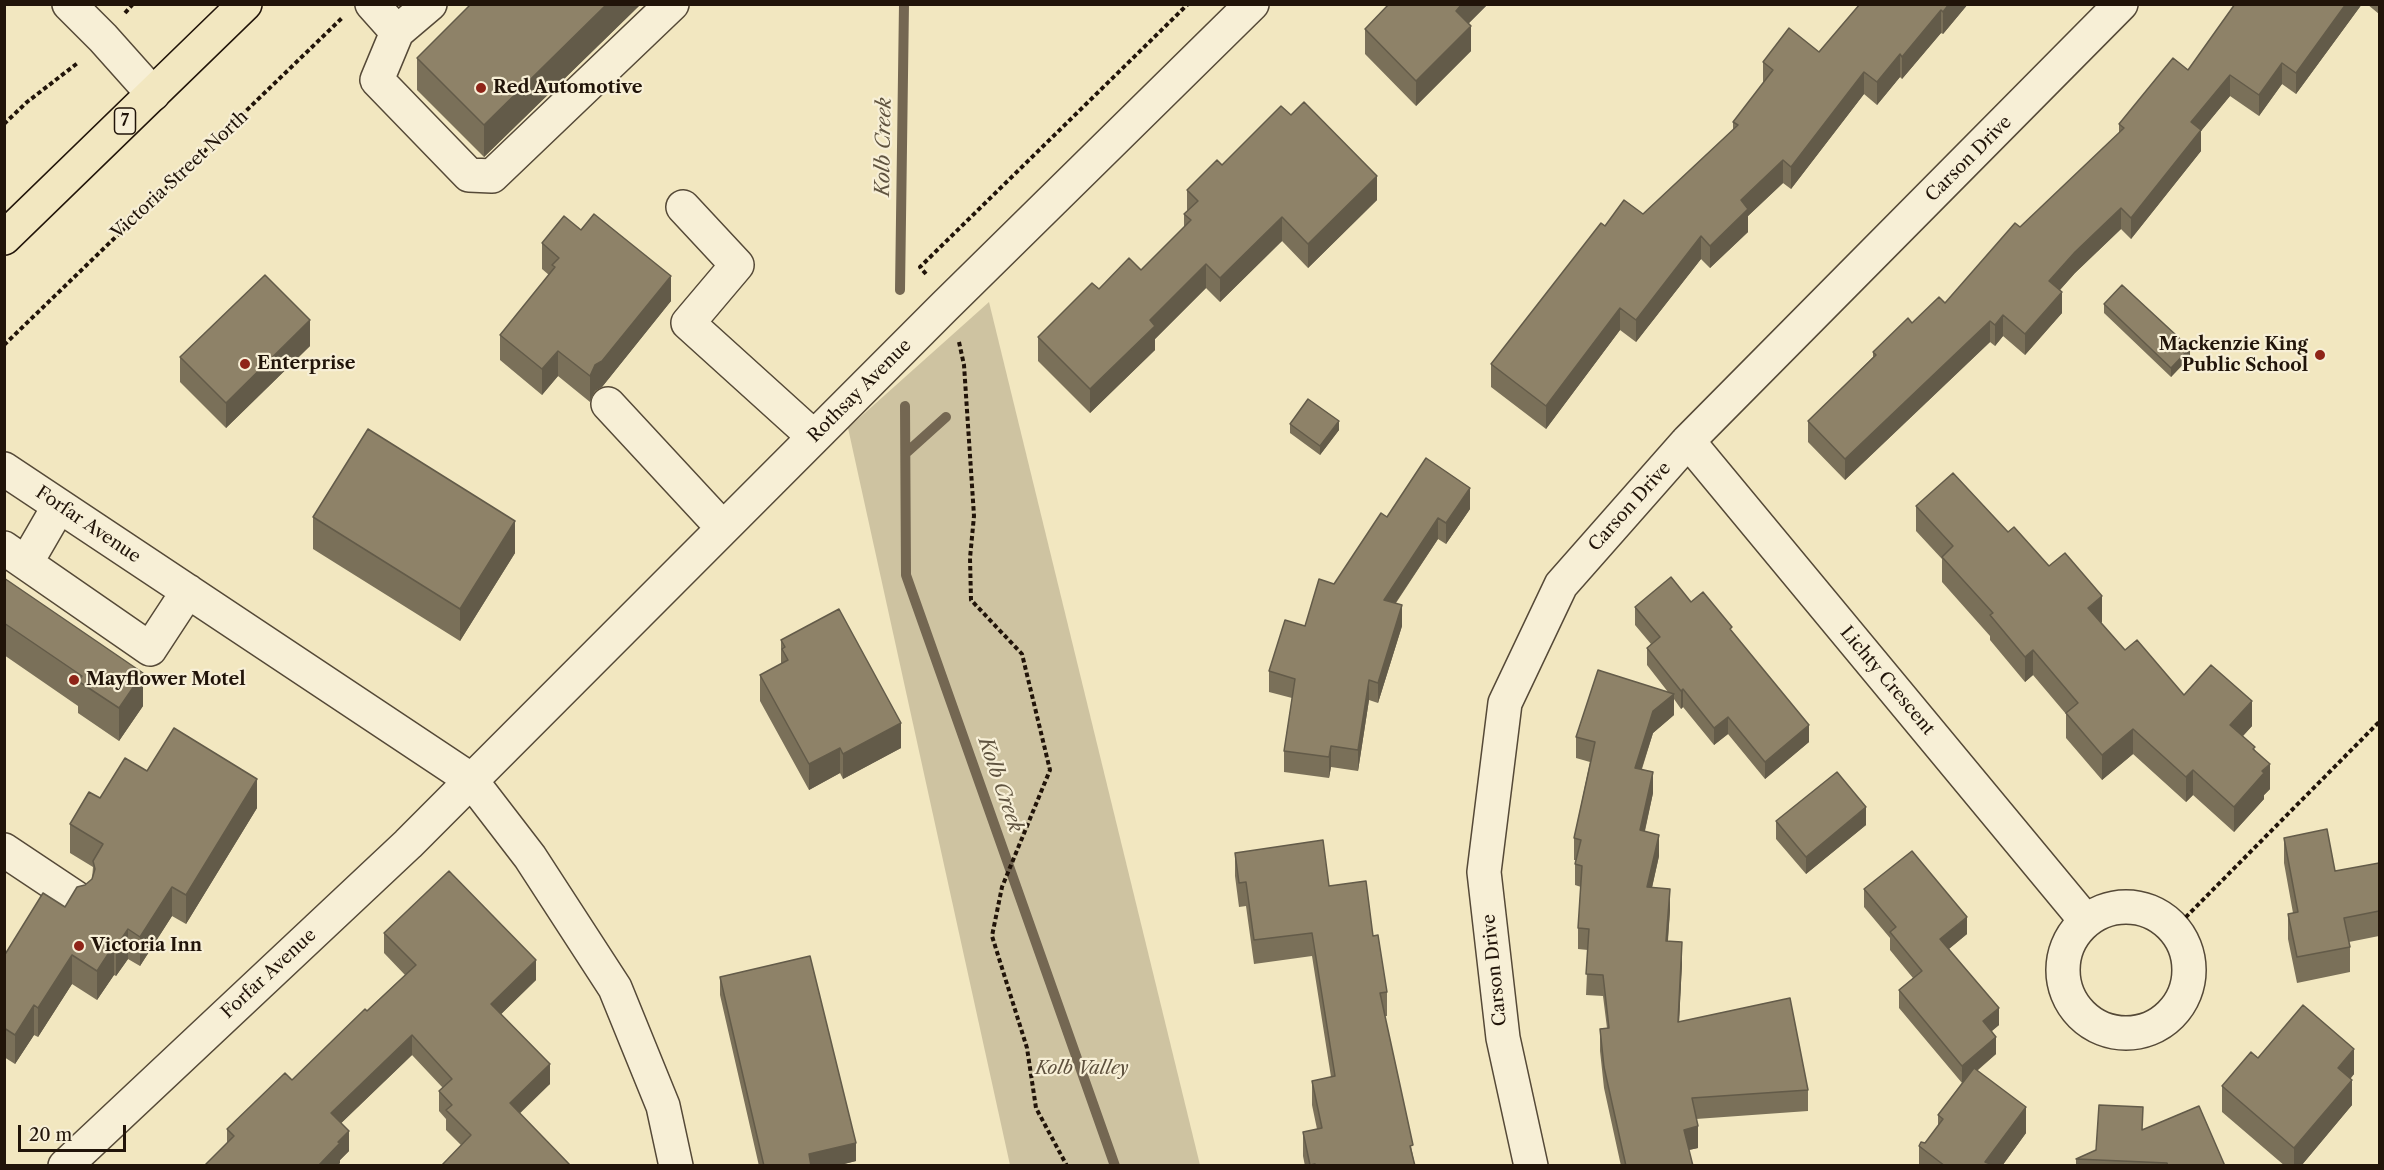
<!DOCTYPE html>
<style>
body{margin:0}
#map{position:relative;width:2384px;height:1170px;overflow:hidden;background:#f2e7c0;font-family:"Libre Caslon Text",serif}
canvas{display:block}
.frame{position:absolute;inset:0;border:6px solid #211409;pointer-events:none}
.scale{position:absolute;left:18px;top:1125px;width:108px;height:27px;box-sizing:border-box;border:3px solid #211409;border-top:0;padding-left:8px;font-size:18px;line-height:21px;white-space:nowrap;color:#211409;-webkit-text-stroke:4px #f7efd6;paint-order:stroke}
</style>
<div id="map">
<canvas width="2384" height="1170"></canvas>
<div class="frame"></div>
<div class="scale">20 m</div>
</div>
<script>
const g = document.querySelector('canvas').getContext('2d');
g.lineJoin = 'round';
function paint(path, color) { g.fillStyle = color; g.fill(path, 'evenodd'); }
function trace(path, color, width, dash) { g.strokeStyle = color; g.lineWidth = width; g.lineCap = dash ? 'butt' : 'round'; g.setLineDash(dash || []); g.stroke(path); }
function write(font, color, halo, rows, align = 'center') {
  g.font = font + ' "Libre Caslon Text",serif'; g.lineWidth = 4.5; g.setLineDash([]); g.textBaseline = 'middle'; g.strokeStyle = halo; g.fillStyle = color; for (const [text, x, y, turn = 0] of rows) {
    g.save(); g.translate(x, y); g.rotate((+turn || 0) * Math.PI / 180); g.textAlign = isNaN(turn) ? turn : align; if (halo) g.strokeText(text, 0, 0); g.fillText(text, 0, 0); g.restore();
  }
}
paint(new Path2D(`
 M989,302L1200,1165H1010L848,428Z`), '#cec3a1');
trace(new Path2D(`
 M900,290L904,4
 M905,406L906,575L1115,1166
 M906,453L946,417`), '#746752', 10);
const minor = new Path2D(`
 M69,4L103,38L153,94
 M372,4L397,32
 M430,4L397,32L377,80L469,175L492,176L672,4
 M683,207L737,265L688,323L814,437
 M608,404L723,528
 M1688,441L2086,921
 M4,469L470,779L530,857L615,988L663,1106L676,1166
 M4,548L150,649L188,591
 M26,563L59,506
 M4,850L76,898
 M2063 970a63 63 0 1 1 126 0a63 63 0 1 1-126 0Z
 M65,1166L408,844L944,307L1252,4
 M1531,1166L1503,1038L1484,872L1505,703L1561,585L1688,441L2121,4`);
const major = new Path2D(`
 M4,238L245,4`);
trace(minor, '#554937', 36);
trace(major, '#211409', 36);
trace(new Path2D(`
 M125,13L133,4
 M4,124L27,102L79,62
 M926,274L920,267L1188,4
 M959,342L964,365L974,516L970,558L971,600L1022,654L1050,770L1002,887L992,936L1027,1048L1036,1108L1067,1166
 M4,345L342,18
 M2175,928L2380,721`), '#211409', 4, [4.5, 3]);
trace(minor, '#f7efd6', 33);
trace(major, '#f2e7c0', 33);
paint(new Path2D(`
 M471,4H641L484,157L417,90V58Z
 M1389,4H1488L1469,23L1471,51L1416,106L1365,54V29Z
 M1860,4H1968L1943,34L1941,33L1902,79L1900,77L1877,105L1864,94L1791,189L1783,183L1748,216V232L1710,268L1701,259L1636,342L1620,330L1546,429L1491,387V364L1605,226L1643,214L1733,130V122L1763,84V62L1819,52Z
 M2235,4H2362L2296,94L2282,84L2259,116L2230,96L2201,131V151L2131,239L2121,229L2075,273L2060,290L2062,313L2025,355L2003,336L1995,346L1990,342L1845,480L1808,442V421L1873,357V352L1912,323L1945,303L2020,227L2119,134V124L2188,70Z
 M2367,4H2379V14Z
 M1222,165L1377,200L1308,268L1282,241L1220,302L1206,288L1155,339V350L1090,413L1038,361V337L1099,289L1141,270L1184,227V214L1187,211V190Z
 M542,243L671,301L602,387L595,391L590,402L558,376L542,395L500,360V335L549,275L542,269Z
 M2104,304L2190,357L2171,377L2104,313Z
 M310,346L226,428L180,382V357Z
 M1290,424L1339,430L1320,455L1290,433Z
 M1916,506L2008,532L2049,566L2102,622L2101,623L2125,650L2184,695L2252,726L2243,736L2255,750L2270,789L2264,795V799L2234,832L2193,795L2186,802L2133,754L2102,780L2066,738V714L2033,675L2025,682L1990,640V636L1942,582V559L1916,531Z
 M1470,509L1446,544L1438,539L1396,603L1402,626L1378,703L1369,700L1358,771L1331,767L1329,778L1284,772V751L1292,698L1269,692V671L1305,626L1334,584L1387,517Z
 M313,517L515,553L460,641L313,549Z
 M4,578L143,706L119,741L78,713V706L4,655Z
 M1691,602L1732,632L1809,742L1765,779L1728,734L1714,745L1683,707L1681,709L1674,699V715L1653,733L1642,769L1653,793L1645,831L1659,856L1652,888L1670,910L1668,941L1682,963L1679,1022L1808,1090V1111L1696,1119L1698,1148L1689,1150L1693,1166H1621L1604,1088L1600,1051V1029L1607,1028L1603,996L1586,995L1588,950L1578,949V928L1581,887L1575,885V864L1576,860H1574V838L1590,762L1576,758V737L1668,692L1647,665V648L1651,644L1635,625V607Z
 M781,640L901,748L843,779L840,773L809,790L760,701V675L781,664Z
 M147,771L257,808L186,924L172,916L140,966L128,959L116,976L114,975L97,1000L72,984L38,1037L34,1035L15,1064L4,1057V956L65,907L92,879L93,867L70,853V824L100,798Z
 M1776,821L1866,825L1806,874L1776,839Z
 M2284,838L2335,871L2379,867V936L2349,942L2350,947V972L2297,983L2288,939V914L2293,913L2284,863Z
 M1235,853L1329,886L1373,936L1387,992V1016H1385L1415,1166H1305L1303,1156V1132L1317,1129L1312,1105V1081L1331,1077L1312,956L1254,964L1246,906L1239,907L1235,876Z
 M1864,889L1967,934L1949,949L1999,1025L1992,1031L1996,1054L1977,1071L2026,1133L2002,1166H1919V1146L1925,1143L1938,1126V1115L1962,1083L1899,1008V990L1913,978L1890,950V938L1864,907Z
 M384,933L536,980L501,1014L550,1084L461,1145L446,1130V1119L439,1111V1091L443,1088L412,1055L341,1123L349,1151L340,1160V1163L227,1143V1129L292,1080L405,975L384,953Z
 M720,977L856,1161L836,1166H759L720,995Z
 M2258,1058L2354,1074L2351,1078L2352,1105L2301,1166H2285L2222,1112V1086Z
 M2143,1130L2225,1166H2076V1159Z`), '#7a7059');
paint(new Path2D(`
 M607,4H641L484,157V125Z
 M1462,4H1488L1456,36V11Z
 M1949,4H1968L1943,34V12Z
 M2346,4H2362L2296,94V73Z
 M1941,10V33L1902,79V57Z
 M1471,26V51L1416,106V81Z
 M1900,54V77L1877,105V82Z
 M2282,63V84L2259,116V95Z
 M1864,72V94L1791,189V167Z
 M2230,75V96L2201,131V151L2131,239V218L2191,122Z
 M1783,160V183L1748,216V232L1710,268V246L1741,200Z
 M1377,176V200L1308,268V244Z
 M2121,208V229L2075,273L2049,302V281L2075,252Z
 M1282,217V241L1220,302V278Z
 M1701,236V259L1636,342V320Z
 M1206,264V288L1155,339V350L1090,413V389L1150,320Z
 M671,276V301L602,387L595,391L590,402V376L595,365Z
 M2062,292V313L2025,355V334Z
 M1620,308V330L1546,429V406Z
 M2003,315V336L1995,346V325Z
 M310,320V346L226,428V403Z
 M1990,321V342L1845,480V459Z
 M2190,348V357L2171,377V368Z
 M558,351V376L542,395V369Z
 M1339,421V430L1320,455V446Z
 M1470,488V509L1446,544V523Z
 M1438,518V539L1384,620V600Z
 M515,521V553L460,641V609Z
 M2102,596V622L2088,633V608Z
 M1402,605V626L1378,703V683Z
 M2033,650V675L2025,682V657Z
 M143,673V706L119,741V708Z
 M1369,680V700L1358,771V750Z
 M1683,689V707L1681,709V691Z
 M1674,694V715L1653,733L1635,789V768L1653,711Z
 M2252,701V726L2230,750V725Z
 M1728,717V734L1714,745V728Z
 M901,723V748L843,779V754Z
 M1809,725V742L1765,779V762Z
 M2133,729V754L2102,780V755Z
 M1331,746V767L1329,778V757Z
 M840,748V773L809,790V764Z
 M2270,764V789L2264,795V799L2234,832V807L2262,771Z
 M2193,770V795L2186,802V777Z
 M1653,772V793L1640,852V830Z
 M257,779V808L186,924V895Z
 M1866,807V825L1806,874V857Z
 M1659,835V856L1647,909V887Z
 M5,867V898L4,900V868Z
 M172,887V916L140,966V937Z
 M1670,889V910L1666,963V941Z
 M1967,917V934L1940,956V939Z
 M128,929V959L116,976V947Z
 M1682,942V963L1678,1044V1022Z
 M114,945V975L97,1000V971Z
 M72,955V984L38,1037V1008Z
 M536,960V980L491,1024V1004Z
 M34,1005V1035L15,1064V1035Z
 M1999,1008V1025L1983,1038V1021Z
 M412,1035V1055L331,1133V1113Z
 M1996,1037V1054L1962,1083V1066Z
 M2354,1049V1074L2338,1093V1068Z
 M550,1064V1084L510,1123V1103Z
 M2352,1080V1105L2301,1166H2294V1148Z
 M2026,1107V1133L2002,1166H1985V1162Z
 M1698,1126V1148L1684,1151V1130Z
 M349,1131V1151L340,1160V1163L338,1166H318L338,1142Z
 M856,1143V1161L836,1166H809V1154Z`), '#635b49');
const building = new Path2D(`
 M471,4H607L484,125L417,58Z
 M1389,4H1462L1456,11L1471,26L1416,81L1365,29Z
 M1860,4H1949L1943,12L1941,10L1902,57L1900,54L1877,82L1864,72L1791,167L1783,160L1741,200L1748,209L1710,246L1701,236L1636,320L1620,308L1546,406L1491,364L1601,223L1605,226L1624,200L1643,214L1738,125L1733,122L1773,70L1763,62L1789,28L1819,52Z
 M2235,4H2346L2296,73L2282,63L2259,95L2230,75L2191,122L2201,130L2131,218L2121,208L2075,252L2049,281L2062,292L2025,334L2003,315L1995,325L1990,321L1845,459L1808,421L1876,355L1873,352L1908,318L1912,323L1939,297L1945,303L2015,223L2020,227L2124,128L2119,124L2173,58L2188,70Z
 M1304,102L1377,176L1308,244L1282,217L1220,278L1206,264L1150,320L1155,326L1090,389L1038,337L1092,283L1099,289L1129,258L1141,270L1191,220L1184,214L1198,201L1187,190L1217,160L1222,165L1281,106L1291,115Z
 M594,214L671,276L602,361L595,365L590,376L558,351L542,369L500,335L555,267L552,265L559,258L542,243L564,216L581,230Z
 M265,275L310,320L226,403L180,357Z
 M2122,285L2190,348L2171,368L2104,304Z
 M1308,399L1339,421L1320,446L1290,424Z
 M368,429L515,521L460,609L313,517Z
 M1426,458L1470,488L1446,523L1438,518L1384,600L1402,605L1378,683L1369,680L1358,750L1331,746L1329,757L1284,751L1295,679L1269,671L1285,620L1305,626L1319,579L1334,584L1381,513L1387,517Z
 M1953,473L2008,532L2014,527L2049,566L2065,553L2102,596L2088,608L2125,650L2137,640L2184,695L2211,665L2252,701L2230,725L2255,747L2253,749L2270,764L2262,771L2264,773L2234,807L2193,770L2186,777L2133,729L2102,755L2066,713L2078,703L2033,650L2025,657L1990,615L1993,613L1942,557L1953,546L1916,506Z
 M1671,577L1691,602L1703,592L1732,627L1730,629L1809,725L1765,762L1728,717L1714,728L1683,689L1681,691L1647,648L1660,637L1635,607Z
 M4,578L143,673L119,708L78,681L82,676L4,623Z
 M839,609L901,723L843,754L840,748L809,764L760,675L788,660L782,649L785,647L781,640Z
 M1598,670L1674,694L1653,711L1635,768L1653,772L1640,830L1659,835L1647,887L1670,889L1666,941L1682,942L1678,1022L1790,998L1808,1090L1692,1098L1698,1126L1684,1130L1693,1166H1626L1604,1067L1600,1029L1609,1028L1603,975L1586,974L1589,929L1578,928L1582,866L1575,864L1581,840L1574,838L1595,742L1576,737Z
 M174,728L257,779L186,895L172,887L140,937L128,929L116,947L114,945L97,971L72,955L38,1008L34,1005L15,1035L4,1028V956L43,893L65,907L77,887L85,885L92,879L95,869L93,861L103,844L70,824L89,792L100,798L125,758L147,771Z
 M1837,772L1866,807L1806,857L1776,821Z
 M2327,829L2335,871L2379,863V911L2344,918L2350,947L2297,957L2288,914L2298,912L2284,838Z
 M1323,840L1329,886L1366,881L1373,936L1378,935L1387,992L1380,993L1413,1145L1410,1146L1415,1166H1315V1164L1310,1165L1303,1132L1322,1128L1312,1081L1335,1076L1312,933L1254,940L1246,882L1239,883L1235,853Z
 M1912,851L1967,917L1940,939L1999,1008L1983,1021L1996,1037L1962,1066L1899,990L1922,971L1890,932L1896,927L1864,889Z
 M449,871L536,960L491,1004L550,1064L510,1103L571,1166H441L471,1135L446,1110L452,1105L439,1091L452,1079L412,1035L331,1113L349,1131L338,1142L340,1143L318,1166H204L234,1136L227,1129L285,1073L292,1080L365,1009L367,1011L416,965L384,933Z
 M810,956L856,1143L809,1154L811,1166H764L720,977Z
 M2303,1005L2354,1049L2338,1068L2352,1080L2294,1148L2222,1086L2251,1052L2258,1058Z
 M1974,1068L2026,1107L1985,1162L1996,1166H1945L1919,1146L1921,1142L1925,1143L1943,1119L1938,1115Z
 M2099,1105L2143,1107L2142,1130L2199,1106L2225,1166H2168L2167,1163L2076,1159L2096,1150Z`);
paint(building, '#8e8268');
trace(building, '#635b49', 1.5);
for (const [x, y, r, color] of [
 [481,88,6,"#8f2418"],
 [2320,355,6,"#8f2418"],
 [245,364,6,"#8f2418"],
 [74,680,6,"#8f2418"],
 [79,946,6,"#8f2418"]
]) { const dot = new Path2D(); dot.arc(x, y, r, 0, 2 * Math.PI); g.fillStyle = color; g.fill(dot); trace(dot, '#f7efd6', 2); }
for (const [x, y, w] of [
 [125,121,21]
]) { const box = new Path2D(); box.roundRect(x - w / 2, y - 13, w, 26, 4.5); g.fillStyle = '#f7efd6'; g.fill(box); trace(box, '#211409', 1.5); }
write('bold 16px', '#211409', null, [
 ["7",125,121]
]);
write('bold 18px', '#211409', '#f7efd6', [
 ["Red Automotive",493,88],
 ["Mackenzie King",2308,345,"right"],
 ["Public School",2308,366,"right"],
 ["Enterprise",257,364],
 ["Mayflower Motel",86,680],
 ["Victoria Inn",91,946]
], 'left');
write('18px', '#211409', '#f7efd6', [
 ["Carson Drive",1969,159,-45],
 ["Victoria Street North",180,175,-43],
 ["Rothsay Avenue",860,391,-45],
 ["Carson Drive",1630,507,-48],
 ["Forfar Avenue",88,525,34],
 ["Lichty Crescent",1887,681,50],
 ["Carson Drive",1495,970,-96],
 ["Forfar Avenue",269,974,-43]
]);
write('italic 18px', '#5e513e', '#f7efd6', [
 ["Kolb Valley",1082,1069]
]);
write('italic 20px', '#5f533f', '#f7efd6', [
 ["Kolb Creek",884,147,-89],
 ["Kolb Creek",1000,785,71]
]);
</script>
